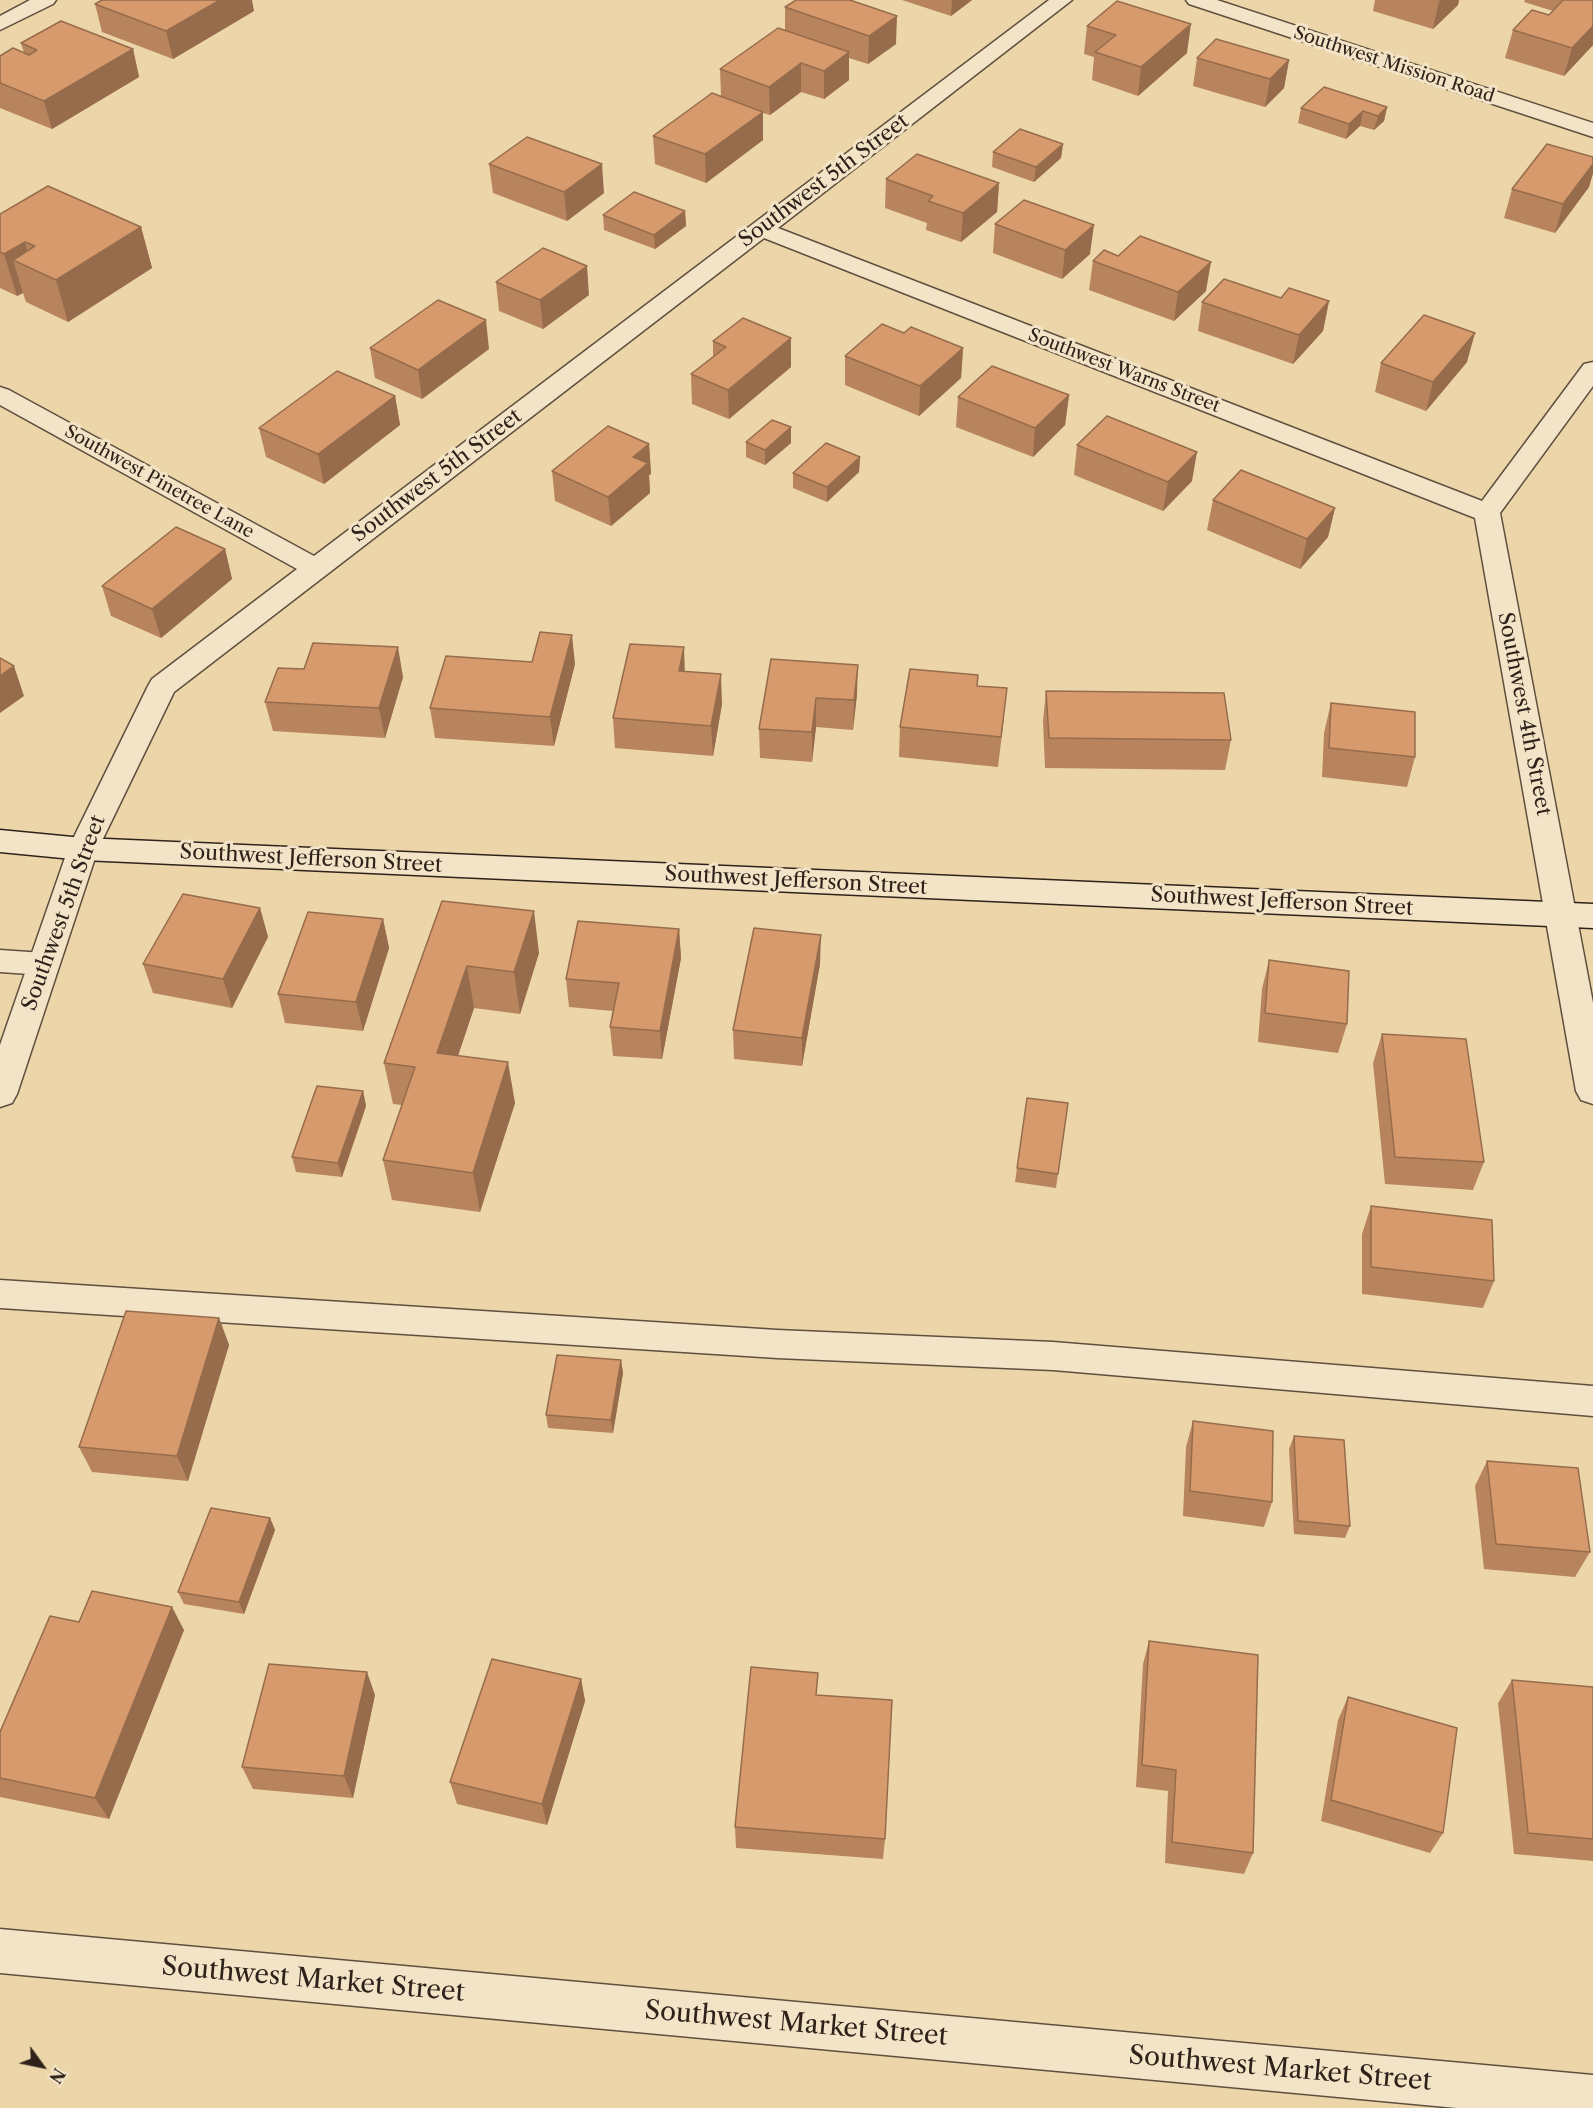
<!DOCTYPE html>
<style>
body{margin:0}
#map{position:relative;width:1593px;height:2108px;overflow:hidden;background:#ecd6a9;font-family:"Libre Caslon Text",serif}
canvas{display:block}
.north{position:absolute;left:12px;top:2036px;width:60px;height:60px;-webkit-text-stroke:4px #f3e4c7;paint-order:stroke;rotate:123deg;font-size:16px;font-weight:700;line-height:24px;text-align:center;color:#2f221b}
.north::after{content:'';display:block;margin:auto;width:21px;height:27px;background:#2f221b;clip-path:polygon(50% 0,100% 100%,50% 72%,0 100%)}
</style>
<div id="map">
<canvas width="1593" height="2108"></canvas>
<div class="north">N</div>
</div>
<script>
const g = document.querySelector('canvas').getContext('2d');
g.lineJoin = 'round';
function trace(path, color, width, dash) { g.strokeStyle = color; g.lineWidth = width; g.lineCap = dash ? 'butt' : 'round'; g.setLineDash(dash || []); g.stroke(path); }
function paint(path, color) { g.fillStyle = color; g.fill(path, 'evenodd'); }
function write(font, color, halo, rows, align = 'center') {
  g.font = font + ' "Libre Caslon Text",serif'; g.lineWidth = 6; g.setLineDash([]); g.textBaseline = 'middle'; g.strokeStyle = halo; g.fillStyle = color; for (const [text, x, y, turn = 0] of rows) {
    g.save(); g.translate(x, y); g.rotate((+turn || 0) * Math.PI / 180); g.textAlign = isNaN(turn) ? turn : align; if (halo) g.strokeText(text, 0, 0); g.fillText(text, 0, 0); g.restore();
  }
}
const lane = new Path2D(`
 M0,950L44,953L54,956L59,964L54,972L44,975L0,972Z
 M0,1280L777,1330L1053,1342L1593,1386V1416L1053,1370L777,1358L0,1308Z`);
const street = new Path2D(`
 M30,0H56L53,4L0,30V16Z
 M1049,0H1072L778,228L1482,501L1584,364L1593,362V386L1500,513L1593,1003V1104L1581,1100L1576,1091L1475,518L764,238L174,692L98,849L17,1094L12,1103L0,1107V1045L68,849L148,686L152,679L297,569L0,405V387L9,390L314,556Z
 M1186,0H1217L1593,123V137L1189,4Z
 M0,1929L1593,2075V2108H1457L0,1973Z`);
const secondary = new Path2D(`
 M0,830L83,838L1593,904V928L83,860L0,852Z`);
trace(lane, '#5e4f3e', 3);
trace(street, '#5e4f3e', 3);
trace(secondary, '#2f221b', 3);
paint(lane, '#f3e4c7');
paint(street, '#f3e4c7');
paint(secondary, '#f3e4c7');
paint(new Path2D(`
 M902,0H972L951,16Z
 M1375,0H1459L1458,5L1433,29L1373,11Z
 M1525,0H1593V45L1564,76L1505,58L1513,30L1549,15L1553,11L1524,2Z
 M95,4L254,11L173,59L102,32Z
 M785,7L896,44L868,64L849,58V80L824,99L801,92L770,115L763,113V140L706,183L655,164L653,136L721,96L720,69L785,30Z
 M1087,26L1187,53L1138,96L1092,80L1094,57L1084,54Z
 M21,43L133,49L139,77L52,129L0,108V56L24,53Z
 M1197,58L1289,60L1284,88L1265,107L1193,86Z
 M1387,107L1384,121L1374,130L1360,126L1346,139L1298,123L1301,108Z
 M1063,144L1061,158L1034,182L992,167L993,152Z
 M1593,157V173L1589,187L1555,233L1504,218L1512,189Z
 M489,164L604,193L567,221L493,193Z
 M886,179L999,183L997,212L961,242L926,230L927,223L885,208Z
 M685,211L686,226L655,249L604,230L603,215Z
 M0,214L141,227L152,268L68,322L26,302L23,293L17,296L0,288Z
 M995,224L1090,254L1062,279L993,253Z
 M1118,256L1206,291L1174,321L1089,290L1093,261Z
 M496,282L589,295L543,329L499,311Z
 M1281,298L1329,301L1323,331L1293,364L1198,331L1202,302Z
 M904,333L963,348L961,378L919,416L845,385V356Z
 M713,341L791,367L729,419L692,404L691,374L713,356Z
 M370,348L489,349L422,399L375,378Z
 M1467,362L1426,411L1375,392L1381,363Z
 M1069,395L1065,425L1033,457L956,427L958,397Z
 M395,396L400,425L324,484L266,457L259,428Z
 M746,442L791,443L765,465L746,457Z
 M649,444L651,474L649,475L650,493L611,526L555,501L552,471Z
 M1077,445L1192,481L1163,511L1074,475Z
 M860,457L859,472L827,502L793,488V473Z
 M1213,500L1335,508L1328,537L1300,569L1207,530Z
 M225,549L232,579L161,638L111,616L102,586Z
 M771,659L857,694L853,730L816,727L812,762L760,758L759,729Z
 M532,662L575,664L554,746L435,738L430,708Z
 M685,671L722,704L713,756L615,748L613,718Z
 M403,677L385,738L273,731L265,702Z
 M977,686L1004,718L998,767L899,757L900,727Z
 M1046,691L1231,740L1225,770L1045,768L1043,721Z
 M1331,703L1415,757L1407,787L1322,777L1324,733Z
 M442,901L539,953L520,1014L474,1008L458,1056L515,1103L480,1212L392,1200L383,1160L402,1105L393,1104L384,1063Z
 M260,908L268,937L232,1008L153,993L143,964Z
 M383,919L389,948L363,1031L285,1023L278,994Z
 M679,929L681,958L662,1059L613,1056L610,1027L613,1011L569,1007L566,979Z
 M1269,960L1347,1024L1338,1053L1258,1042L1262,989Z
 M820,964L802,1066L734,1059L733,1030Z
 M1382,1034L1484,1162L1473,1190L1385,1184L1373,1063Z
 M363,1091L366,1106L342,1177L296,1172L292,1157Z
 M1027,1098L1068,1103L1056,1188L1015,1182Z
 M1371,1206L1494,1281L1483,1308L1362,1294V1234Z
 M219,1318L229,1345L188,1481L92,1472L79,1447Z
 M621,1360L623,1373L613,1433L548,1428L546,1415Z
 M1193,1421L1272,1502L1264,1527L1183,1516L1186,1447Z
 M1294,1436L1350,1526L1345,1538L1294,1534L1289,1449Z
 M1487,1461L1590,1552L1575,1577L1484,1569L1475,1486Z
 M270,1518L275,1530L244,1614L184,1604L178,1592Z
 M79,1622L184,1630L109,1819L0,1797V1732Z
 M1149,1641L1253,1853L1244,1874L1165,1863L1168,1791L1136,1787L1143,1664Z
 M581,1679L585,1701L547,1825L457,1804L450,1782Z
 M1512,1680L1593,1687V1861L1514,1854L1498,1703Z
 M375,1695L353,1798L253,1789L242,1767Z
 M818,1695L885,1839L883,1859L736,1848L735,1827Z
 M1348,1697L1443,1833L1430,1853L1321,1821L1338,1720Z`), '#b8845d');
paint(new Path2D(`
 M220,0H252L254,11L173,59L166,31Z
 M952,0H972L951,16Z
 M1440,0H1459L1458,5L1433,29L1439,1Z
 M897,16L896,44L868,64L869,36Z
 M1191,24L1187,53L1138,96L1141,67Z
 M1593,26V45L1564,76L1572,48Z
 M133,49L139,77L52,129L44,101Z
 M849,52V80L824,99V71Z
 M1289,60L1284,88L1265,107L1270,79Z
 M801,63V92L770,115L769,87Z
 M1387,107L1384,121L1374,130L1378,116Z
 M1363,111L1360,126L1346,139L1349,124Z
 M763,112V140L706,183L705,154Z
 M1063,144L1061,158L1034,182L1036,167Z
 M602,164L604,193L567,221L564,192Z
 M1593,164V173L1589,187L1555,233L1563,204Z
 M999,183L997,212L961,242L963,213Z
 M685,211L686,226L655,249L654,235Z
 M1094,225L1090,254L1062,279L1065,250Z
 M141,227L152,268L68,322L56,280Z
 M25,242L32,269L13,260L23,293L17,296L4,254Z
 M1211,262L1206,291L1174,321L1178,292Z
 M587,266L589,295L543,329L540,300Z
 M1329,301L1323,331L1293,364L1299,335Z
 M486,320L489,349L422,399L418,370Z
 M1475,333L1467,362L1426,411L1433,382Z
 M791,338V367L729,419L728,390Z
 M963,348L961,378L919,416L920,386Z
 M1069,395L1065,425L1033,457L1035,428Z
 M395,396L400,425L324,484L318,454Z
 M791,427V443L765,465V450Z
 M649,444L651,474L649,475L650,493L611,526L608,497L633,457Z
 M1197,452L1192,481L1163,511L1168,482Z
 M860,457L859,472L827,502V487Z
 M1335,508L1328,537L1300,569L1307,539Z
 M225,549L232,579L161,638L152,609Z
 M572,635L575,664L554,746L550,717Z
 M398,647L403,677L385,738L379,708Z
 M684,647L685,677L679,671Z
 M858,665L857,694L853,730L854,700Z
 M14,666L24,696L0,713V676Z
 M721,674L722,704L713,756L711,726Z
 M816,698V727L812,762V732Z
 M260,908L268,937L232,1008L223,979Z
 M534,911L539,953L520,1014L514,972Z
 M383,919L389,948L363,1031L356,1002Z
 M679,929L681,958L662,1059L660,1031Z
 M821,935L820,964L802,1066V1038Z
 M467,966L474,1008L445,1094L437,1053Z
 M508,1062L515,1103L480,1212L473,1173Z
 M363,1091L366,1106L342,1177L338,1163Z
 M219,1318L229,1345L188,1481L177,1456Z
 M621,1360L623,1373L613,1433L611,1420Z
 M270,1518L275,1530L244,1614L239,1602Z
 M172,1607L184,1630L109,1819L95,1798Z
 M367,1672L375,1695L353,1798L344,1776Z
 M581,1679L585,1701L547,1825L542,1804Z`), '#966c4c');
const building = new Path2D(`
 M102,0H220L166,31L95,4Z
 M796,0H850L897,16L869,36L785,7Z
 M1563,0H1593V26L1572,48L1513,30L1532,10L1549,15Z
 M1117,1L1191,24L1141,67L1095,52L1116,35L1087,26Z
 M61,21L133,49L44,101L0,83V56L13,48L29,55L37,50L21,43Z
 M778,28L849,52L824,71L801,63L769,87L720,69Z
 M1216,39L1289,60L1270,79L1197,58Z
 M1324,87L1387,107L1378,116L1363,111L1349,124L1301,108Z
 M712,93L763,112L705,154L653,136Z
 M1020,129L1063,144L1036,167L993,152Z
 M527,137L602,164L564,192L489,164Z
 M1547,144L1593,157V164L1563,204L1512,189Z
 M917,154L999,183L963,213L928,201L933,196L886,179Z
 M48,186L141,227L56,280L13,260L35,246L25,242L4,254L0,252V214Z
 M634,192L685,211L654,235L603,215Z
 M1024,200L1094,225L1065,250L995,224Z
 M1140,236L1211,262L1178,292L1093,261L1104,250L1118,256Z
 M543,248L587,266L540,300L496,282Z
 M1224,279L1281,298L1289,288L1329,301L1299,335L1202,302Z
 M438,300L486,320L418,370L370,348Z
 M1424,315L1475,333L1433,382L1381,363Z
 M743,318L791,338L728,390L691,374L726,347L713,341Z
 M882,324L904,333L911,327L963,348L920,386L845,356Z
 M992,366L1069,395L1035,428L958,397Z
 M337,371L395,396L318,454L259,428Z
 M1107,416L1197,452L1168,482L1077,445Z
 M772,420L791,427L765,450L746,442Z
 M608,426L649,444L633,457L648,463L608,497L552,471Z
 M826,443L860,457L827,487L793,473Z
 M1241,470L1335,508L1307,539L1213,500Z
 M176,527L225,549L152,609L102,586Z
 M540,632L572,635L550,717L430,708L446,656L532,662Z
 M313,643L398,647L379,708L265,702L278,668L304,669Z
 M630,644L684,647L679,671L721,674L711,726L613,718Z
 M0,658L14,666L0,676Z
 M771,659L858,665L854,700L816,698L812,732L759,729Z
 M910,669L978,675L977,686L1007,688L1001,737L900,727Z
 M1046,691L1224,693L1231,740L1049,738Z
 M1331,703L1415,712V757L1329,748Z
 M183,894L260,908L223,979L143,964Z
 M442,901L534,911L514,972L467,966L437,1053L508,1062L473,1173L383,1160L415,1067L384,1063Z
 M308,912L383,919L356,1002L278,994Z
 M578,921L679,929L660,1031L610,1027L619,983L566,979Z
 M754,928L821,935L802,1038L733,1030Z
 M1269,960L1349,971L1347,1024L1265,1013Z
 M1382,1034L1466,1039L1484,1162L1395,1157Z
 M317,1086L363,1091L338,1163L292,1157Z
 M1027,1098L1068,1103L1058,1174L1017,1168Z
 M1371,1206L1492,1220L1494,1281L1371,1267Z
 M126,1311L219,1318L177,1456L79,1447Z
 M557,1355L621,1360L611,1420L546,1415Z
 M1193,1421L1273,1431L1272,1502L1190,1491Z
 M1294,1436L1344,1440L1350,1526L1298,1521Z
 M1487,1461L1578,1468L1590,1552L1496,1544Z
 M211,1508L270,1518L239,1602L178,1592Z
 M92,1591L172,1607L95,1798L0,1778V1732L50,1616L79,1622Z
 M1149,1641L1258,1655L1253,1853L1172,1842L1176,1770L1142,1765Z
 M492,1659L581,1679L542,1804L450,1782Z
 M269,1664L367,1672L344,1776L242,1767Z
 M751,1667L818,1673L816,1695L892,1700L885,1839L735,1827Z
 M1512,1680L1593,1687V1839L1528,1833Z
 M1348,1697L1457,1728L1443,1833L1331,1800Z`);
paint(building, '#d69a6c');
trace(building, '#966c4c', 1.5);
write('18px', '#2f221b', '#f3e4c7', [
 ["Southwest Mission Road",1394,65,18],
 ["Southwest Warns Street",1124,371,21],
 ["Southwest Pinetree Lane",159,482,29]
]);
write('21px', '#2f221b', '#f3e4c7', [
 ["Southwest 5th Street",824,181,-37],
 ["Southwest 5th Street",437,476,-37],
 ["Southwest 4th Street",1524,714,79],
 ["Southwest Jefferson Street",311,859,3],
 ["Southwest Jefferson Street",796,881,3],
 ["Southwest Jefferson Street",1282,902,3],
 ["Southwest 5th Street",64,913,-70]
]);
write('26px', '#2f221b', '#f3e4c7', [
 ["Southwest Market Street",313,1980,5],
 ["Southwest Market Street",796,2024,5],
 ["Southwest Market Street",1280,2069,5]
]);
</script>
